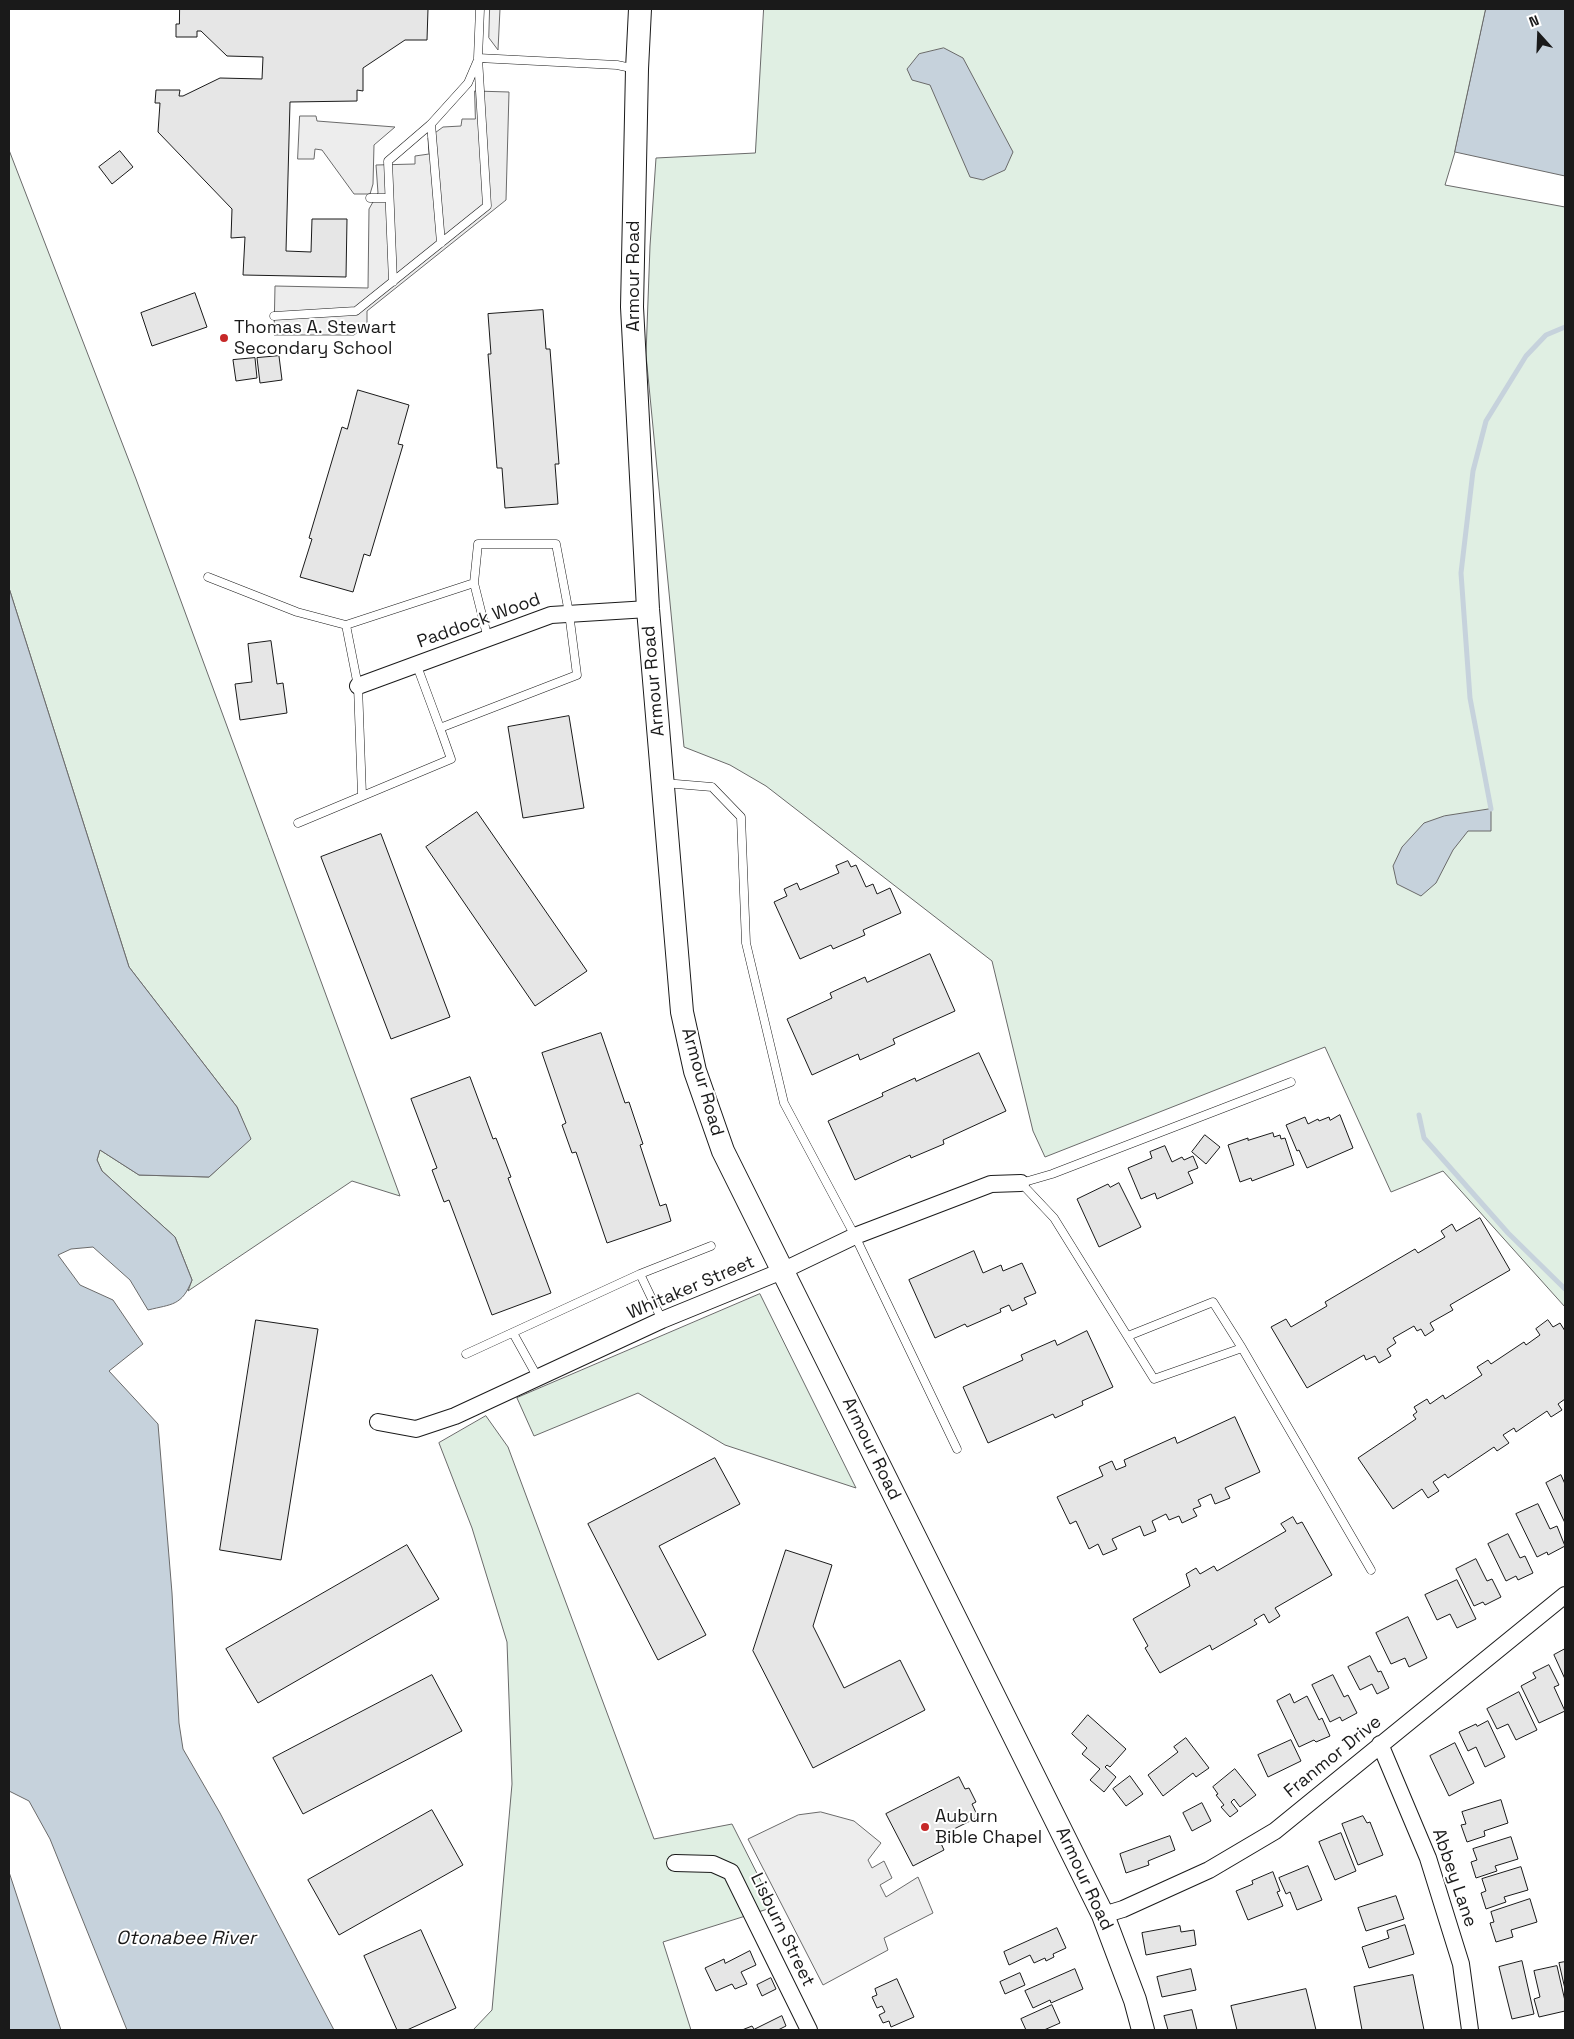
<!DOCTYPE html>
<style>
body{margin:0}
#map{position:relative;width:1574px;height:2039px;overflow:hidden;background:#fff;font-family:"Space Grotesk",sans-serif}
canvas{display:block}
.frame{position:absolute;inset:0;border:10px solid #1a1a1a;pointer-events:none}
.north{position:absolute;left:1514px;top:10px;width:50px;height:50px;-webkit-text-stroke:4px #fff;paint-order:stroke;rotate:340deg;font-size:14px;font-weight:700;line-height:20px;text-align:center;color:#1a1a1a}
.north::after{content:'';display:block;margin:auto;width:18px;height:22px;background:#1a1a1a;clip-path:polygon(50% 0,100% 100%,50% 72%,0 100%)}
</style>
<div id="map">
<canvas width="1574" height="2039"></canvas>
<div class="frame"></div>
<div class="north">N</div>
</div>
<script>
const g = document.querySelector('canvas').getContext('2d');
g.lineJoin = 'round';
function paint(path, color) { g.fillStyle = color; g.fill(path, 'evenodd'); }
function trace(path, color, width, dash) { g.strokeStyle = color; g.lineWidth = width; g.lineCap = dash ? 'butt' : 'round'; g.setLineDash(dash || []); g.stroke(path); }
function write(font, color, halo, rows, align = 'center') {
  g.font = font + ' "Space Grotesk",sans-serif'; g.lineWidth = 4; g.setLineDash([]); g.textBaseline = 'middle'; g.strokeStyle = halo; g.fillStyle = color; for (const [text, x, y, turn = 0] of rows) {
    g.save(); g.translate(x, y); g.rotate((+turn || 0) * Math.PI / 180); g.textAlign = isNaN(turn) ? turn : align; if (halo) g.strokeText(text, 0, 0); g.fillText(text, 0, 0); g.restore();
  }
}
const green = new Path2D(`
 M764,9H1486L1455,152L1445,185L1565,207V1307L1443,1171L1391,1192L1325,1047L1045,1157L1033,1131L992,961L766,786L730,765L684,747L646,355L650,246L656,158L755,153Z
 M9,150L136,479L400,1196L352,1181L188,1291L192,1280L175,1237L102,1171L97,1160L100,1150L139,1175L209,1177L250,1139L237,1107L129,967L9,588Z
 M760,1294L856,1488L725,1445L638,1393L534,1436L517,1398Z
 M486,1416L508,1447L654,1839L732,1824L774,1907L663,1942L691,2030H473L492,2010L512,1784L507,1642L472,1528L439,1443Z`);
paint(green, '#e0efe3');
trace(green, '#6a6a6a', 1);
const parking = new Path2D(`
 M490,9H500L498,50L489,38Z
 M475,91L509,92L506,200L367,311V324L354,335H274L275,286L368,288L369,209L378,193L376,165L415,164V156L429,154L428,138L443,127L461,126L462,119H475Z
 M300,116H316L317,121L395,127L374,145L373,184L370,194H354L322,150L315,149L314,159H298Z
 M821,1812L854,1821L881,1843L868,1860L872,1868L884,1861L892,1878L880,1885L886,1897L918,1877L933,1913L884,1938L888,1950L823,1985L748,1839L798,1815Z`);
paint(parking, '#ededed');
trace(parking, '#6a6a6a', 1);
const water = new Path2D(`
 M1486,9H1565V176L1455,152Z
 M944,48L963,58L1013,152L1005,170L983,180L970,177L930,85L912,80L907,69L919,54Z
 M9,588L129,967L237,1107L251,1139L209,1177L139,1175L100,1150L97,1160L102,1171L175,1237L192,1280C182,1306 172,1304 148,1310L130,1280L93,1247L71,1249L58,1255L80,1285L113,1300L143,1344L109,1371L158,1424L172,1593L179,1723L183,1749L220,1813L334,2030H127L50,1839L29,1801L9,1791Z
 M1491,809V831H1468L1453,850L1436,883L1421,896L1397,884L1393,866L1402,847L1424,823L1444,816Z
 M9,1872L10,1875L61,2030H9Z`);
paint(water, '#c6d2dc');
trace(water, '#6a6a6a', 1);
trace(new Path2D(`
 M1491,809L1470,698L1461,573L1473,471L1486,421L1526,356L1546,335L1565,327
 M1419,1115L1424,1138L1508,1233L1565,1289`), '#c6d2dc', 5);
const building = new Path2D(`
 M180,9H428L427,40H405L363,68V91L357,90V101L290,102L286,251L311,252L312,219H347L346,277L243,275L245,237L231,238L232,209L158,132L160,103H155L156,90H180L179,96H183L220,78L262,79L263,57L227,56L201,31H197V37H176V24H179Z
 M120,151L133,167L112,184L99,167Z
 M195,293L207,327L152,346L141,313Z
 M543,310L546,349H550L559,464H555L558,504L505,508L502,468H497L488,354H491L488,314Z
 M279,356L282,380L260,383L257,358Z
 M255,358L257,378L236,381L233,360Z
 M358,390L409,405L398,444L403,445L370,556L364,554L353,592L300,577L312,539L309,538L342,427L347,429Z
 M271,641L277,684L283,683L287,713L240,720L235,684L252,682L248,644Z
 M569,716L584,808L523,818L508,727Z
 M477,812L587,971L535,1006L426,847Z
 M381,834L450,1017L391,1039L321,857Z
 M848,861L851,867L856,865L866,887L873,884L877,894L890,888L901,913L863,930L865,935L833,949L831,945L800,959L774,902L787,896L784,889L797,883L800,890L839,873L836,866Z
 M930,954L955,1011L893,1039L895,1044L860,1060L858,1054L812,1075L787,1019L832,998L830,993L865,977L867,982Z
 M601,1033L625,1103L629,1102L643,1144L640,1145L660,1206L666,1204L671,1221L607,1243L576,1152L572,1153L562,1125L566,1123L542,1053Z
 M979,1053L1006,1111L943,1140L944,1144L911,1158L910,1155L855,1180L828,1121L883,1096L882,1093L915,1078L916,1081Z
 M470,1077L493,1139L496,1138L511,1177L508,1178L551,1293L492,1315L449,1200L444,1202L432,1170L437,1168L411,1099Z
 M1340,1115L1353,1148L1307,1168L1299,1150L1297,1151L1286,1125L1305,1117L1308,1124L1318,1119L1319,1121L1329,1117L1330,1120Z
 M1273,1133L1274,1137L1280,1135L1281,1139L1285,1138L1294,1165L1252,1181L1251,1178L1240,1182L1228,1145L1248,1138V1140Z
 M1205,1135L1220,1147L1206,1164L1192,1152Z
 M1165,1146L1172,1162L1182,1157L1184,1160L1193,1156L1198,1168L1188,1172L1193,1183L1157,1199L1155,1193L1141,1199L1128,1168L1152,1158L1150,1152Z
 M1119,1183L1141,1227L1099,1247L1077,1199L1108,1184L1110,1187Z
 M1480,1218L1510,1270L1450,1305L1453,1310L1430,1323L1434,1330L1425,1336L1421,1329L1417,1331L1414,1326L1393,1338L1396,1343L1387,1349L1391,1356L1379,1363L1375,1356L1366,1360L1364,1355L1307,1388L1271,1327L1286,1319L1291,1327L1327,1306L1325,1302L1415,1249L1418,1253L1445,1237L1441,1231L1452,1224L1456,1231Z
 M974,1251L983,1273L1001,1265L1003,1271L1022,1263L1036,1293L1024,1298L1027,1304L1012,1311L1009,1305L1000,1309L1001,1312L967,1327L965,1324L935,1338L909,1280Z
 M256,1320L318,1329L281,1560L220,1550Z
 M1548,1320L1553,1327L1560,1323L1565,1331V1399L1558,1404L1562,1410L1551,1417L1547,1411L1516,1432L1514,1428L1503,1435L1509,1443L1497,1451L1494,1447L1448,1478L1445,1474L1433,1482L1439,1491L1428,1498L1422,1489L1393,1509L1358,1458L1416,1419L1413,1415L1417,1412L1414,1407L1427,1399L1430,1404L1443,1395L1445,1399L1482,1375L1477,1367L1488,1360L1491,1364L1524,1342L1526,1345L1540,1335L1536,1329Z
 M1087,1331L1113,1387L1082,1401L1083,1405L1055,1418L1053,1414L988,1443L963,1387L1023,1360L1021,1355L1055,1340L1057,1345Z
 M1235,1417L1260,1472L1225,1488L1230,1498L1215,1504L1211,1494L1198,1500L1201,1506L1193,1509L1197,1516L1182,1523L1179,1516L1169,1520L1166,1514L1152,1521L1156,1531L1144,1536L1140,1526L1112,1539L1117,1549L1103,1555L1098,1544L1089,1549L1076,1521L1070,1524L1057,1497L1103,1476L1099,1467L1112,1461L1116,1470L1126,1466L1124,1460L1175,1437L1177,1443Z
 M715,1458L740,1504L659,1546L706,1635L658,1660L588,1524Z
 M1561,1475L1565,1484V1523L1546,1483Z
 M1538,1504L1550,1529L1557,1526L1565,1546L1548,1555L1547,1552L1537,1557L1516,1514Z
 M1293,1517L1297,1524L1302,1522L1332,1575L1275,1608L1280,1616L1269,1623L1264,1614L1254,1620L1257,1624L1212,1650L1210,1645L1160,1673L1145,1648L1148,1646L1133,1619L1190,1586L1186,1574L1196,1568L1200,1574L1214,1566L1217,1571L1286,1531L1281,1524Z
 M1508,1534L1520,1558L1525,1556L1533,1573L1518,1580L1516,1576L1506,1581L1488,1544Z
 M407,1545L439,1599L258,1703L226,1649Z
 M786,1550L832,1565L813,1626L844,1688L900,1660L925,1710L813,1768L753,1651Z
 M1476,1559L1487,1581L1492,1579L1501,1597L1485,1605L1483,1602L1474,1606L1456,1569Z
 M1457,1580L1476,1619L1457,1628L1450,1614L1437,1620L1425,1595Z
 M1408,1617L1427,1658L1409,1667L1405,1658L1391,1664L1376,1633Z
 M1565,1649V1679L1554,1655Z
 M1370,1656L1378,1672L1381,1671L1389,1688L1377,1694L1372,1684L1360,1690L1348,1667Z
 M1549,1665L1559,1685L1554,1687L1565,1711L1539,1723L1521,1686L1536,1678L1533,1673Z
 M432,1675L462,1731L303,1814L273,1758Z
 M1333,1675L1344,1697L1348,1695L1357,1713L1342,1721L1340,1717L1330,1722L1312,1685Z
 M1519,1692L1537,1730L1516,1740L1508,1724L1497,1729L1487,1709Z
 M1290,1694L1294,1703L1307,1696L1319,1720L1322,1718L1330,1736L1316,1742L1314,1740L1299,1747L1277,1701Z
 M1088,1715L1126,1749L1110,1767L1107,1765L1105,1767L1116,1777L1104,1792L1090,1780L1100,1769L1082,1754L1087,1748L1072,1734Z
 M1488,1721L1505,1757L1485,1767L1476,1747L1468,1751L1459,1732L1476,1724L1477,1726Z
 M1186,1738L1209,1768L1196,1777L1193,1773L1163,1796L1148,1775L1178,1752L1174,1747Z
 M1291,1740L1301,1761L1268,1777L1258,1755Z
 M1455,1743L1474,1783L1449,1796L1430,1756Z
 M1235,1769L1256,1795L1240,1807L1234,1799L1231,1802L1238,1811L1230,1817L1221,1807L1224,1805L1216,1795L1218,1794L1213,1787Z
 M1130,1776L1143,1794L1126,1806L1113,1789Z
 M959,1777L965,1789L969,1788L976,1802L972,1804L978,1817L938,1837L944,1850L913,1866L886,1814Z
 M1501,1800L1508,1823L1484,1831L1485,1836L1467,1842L1461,1825L1466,1824L1462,1812Z
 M1202,1803L1211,1821L1192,1831L1183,1813Z
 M432,1810L463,1865L339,1935L308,1880Z
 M1363,1816L1367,1823L1370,1822L1383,1855L1358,1865L1342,1824Z
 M1341,1833L1356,1871L1335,1880L1319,1842Z
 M1170,1836L1175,1850L1148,1861L1149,1865L1126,1873L1120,1854Z
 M1511,1837L1518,1859L1495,1866L1497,1871L1476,1878L1471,1862L1477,1860L1473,1849Z
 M1308,1866L1322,1900L1297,1910L1290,1892L1286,1894L1279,1878Z
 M1521,1867L1528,1890L1504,1897L1506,1902L1486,1909L1481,1893L1486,1891L1482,1879Z
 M1273,1872L1280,1891L1277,1892L1283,1906L1248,1920L1236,1891L1253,1884L1252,1881Z
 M1396,1896L1404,1919L1366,1931L1358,1908Z
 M1530,1899L1537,1922L1511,1930L1513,1937L1496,1942L1490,1923L1494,1922L1491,1912Z
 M1405,1925L1414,1954L1369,1968L1362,1947L1389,1938L1387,1931Z
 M1180,1926L1181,1932L1194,1930L1196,1945L1146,1955L1142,1933Z
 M1057,1928L1066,1948L1053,1954L1054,1957L1046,1961L1045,1958L1034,1963L1030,1955L1009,1965L1004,1952Z
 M421,1930L456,2008L407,2030H397L364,1956Z
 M750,1951L756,1965L741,1972L747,1984L735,1989L732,1984L716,1991L705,1968L724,1959L725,1963Z
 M1522,1961L1534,2014L1512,2019L1499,1967Z
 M1565,1962V1989L1559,1963Z
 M1557,1966L1565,2001V2011L1539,2017L1534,1999L1540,1997L1534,1971Z
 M1075,1969L1083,1989L1051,2003L1050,2000L1033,2008L1025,1991Z
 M1191,1969L1196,1990L1162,1997L1157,1977Z
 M1020,1973L1025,1985L1005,1994L1000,1982Z
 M1413,1975L1424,2030H1362L1354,1987Z
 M771,1978L776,1989L762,1996L757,1985Z
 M897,1979L914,2017L891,2027L889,2021L883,2023L879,2015L885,2012L882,2006L877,2008L872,1997L877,1995L875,1989Z
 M1306,1989L1316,2030H1237L1231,2006Z
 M1052,2005L1060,2023L1044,2030H1026L1021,2019Z
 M1192,2010L1197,2030H1168L1164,2016Z
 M782,2016L786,2026L778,2030H742L752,2026L754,2029Z`);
paint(building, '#e6e6e6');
trace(building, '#1a1a1a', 1);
const service = new Path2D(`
 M478,58L617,65L636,69
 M431,124L441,243
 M370,198H389
 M393,282L388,161L431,124L468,83L477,62
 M274,316L356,311L487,206L478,58L480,9
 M208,577L297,612L346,625L474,583L478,544H556L569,613L577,675L440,728L451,759L298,823
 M474,583L488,639
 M346,625L358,686L362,795
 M417,666L440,728
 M664,783L712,787L741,817L746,943L784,1103L855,1236L957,1449
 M1291,1082L1052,1174L1021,1183L1054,1218L1154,1379L1242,1348L1371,1570
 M640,1274L662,1320
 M513,1333L538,1378
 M1128,1336L1213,1302L1242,1348
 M466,1354L640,1274L711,1246`);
const minor = new Path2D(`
 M358,686L551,615L648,609
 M378,1422L416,1429L455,1416L662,1320L782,1271L855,1236L991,1184L1021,1183
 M1380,1744L1428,1858L1461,1964L1470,2030
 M675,1863L713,1864L731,1872L809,2030
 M1103,1915L1123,1909L1209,1870L1275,1831L1565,1595`);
const secondary = new Path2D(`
 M640,9L637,69L632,307L648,609L682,1012L695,1071L723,1151L1103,1915L1135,2000L1143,2030`);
trace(service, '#1a1a1a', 9);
trace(minor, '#1a1a1a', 18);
trace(secondary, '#1a1a1a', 24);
trace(service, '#fff', 8);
trace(minor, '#fff', 16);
trace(secondary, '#fff', 22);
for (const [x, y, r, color] of [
 [224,338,5,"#c62828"],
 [925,1827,5,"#c62828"]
]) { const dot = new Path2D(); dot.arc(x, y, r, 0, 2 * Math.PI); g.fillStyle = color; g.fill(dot); trace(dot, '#fff', 2); }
write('18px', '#1a1a1a', '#fff', [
 ["Armour Road",634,276,-90],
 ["Paddock Wood",479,621,-20],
 ["Armour Road",654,681,-95],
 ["Armour Road",702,1082,74],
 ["Whitaker Street",691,1288,-23],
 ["Armour Road",871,1449,64],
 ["Franmor Drive",1333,1757,-39],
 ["Abbey Lane",1454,1878,71],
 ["Armour Road",1084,1879,65],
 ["Lisburn Street",782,1930,64]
]);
write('18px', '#1a1a1a', '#fff', [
 ["Thomas A. Stewart",234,328],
 ["Secondary School",234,349],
 ["Auburn",935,1817],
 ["Bible Chapel",935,1838]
], 'left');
write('italic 19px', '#1a1a1a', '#fff', [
 ["Otonabee River",186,1939]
]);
</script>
